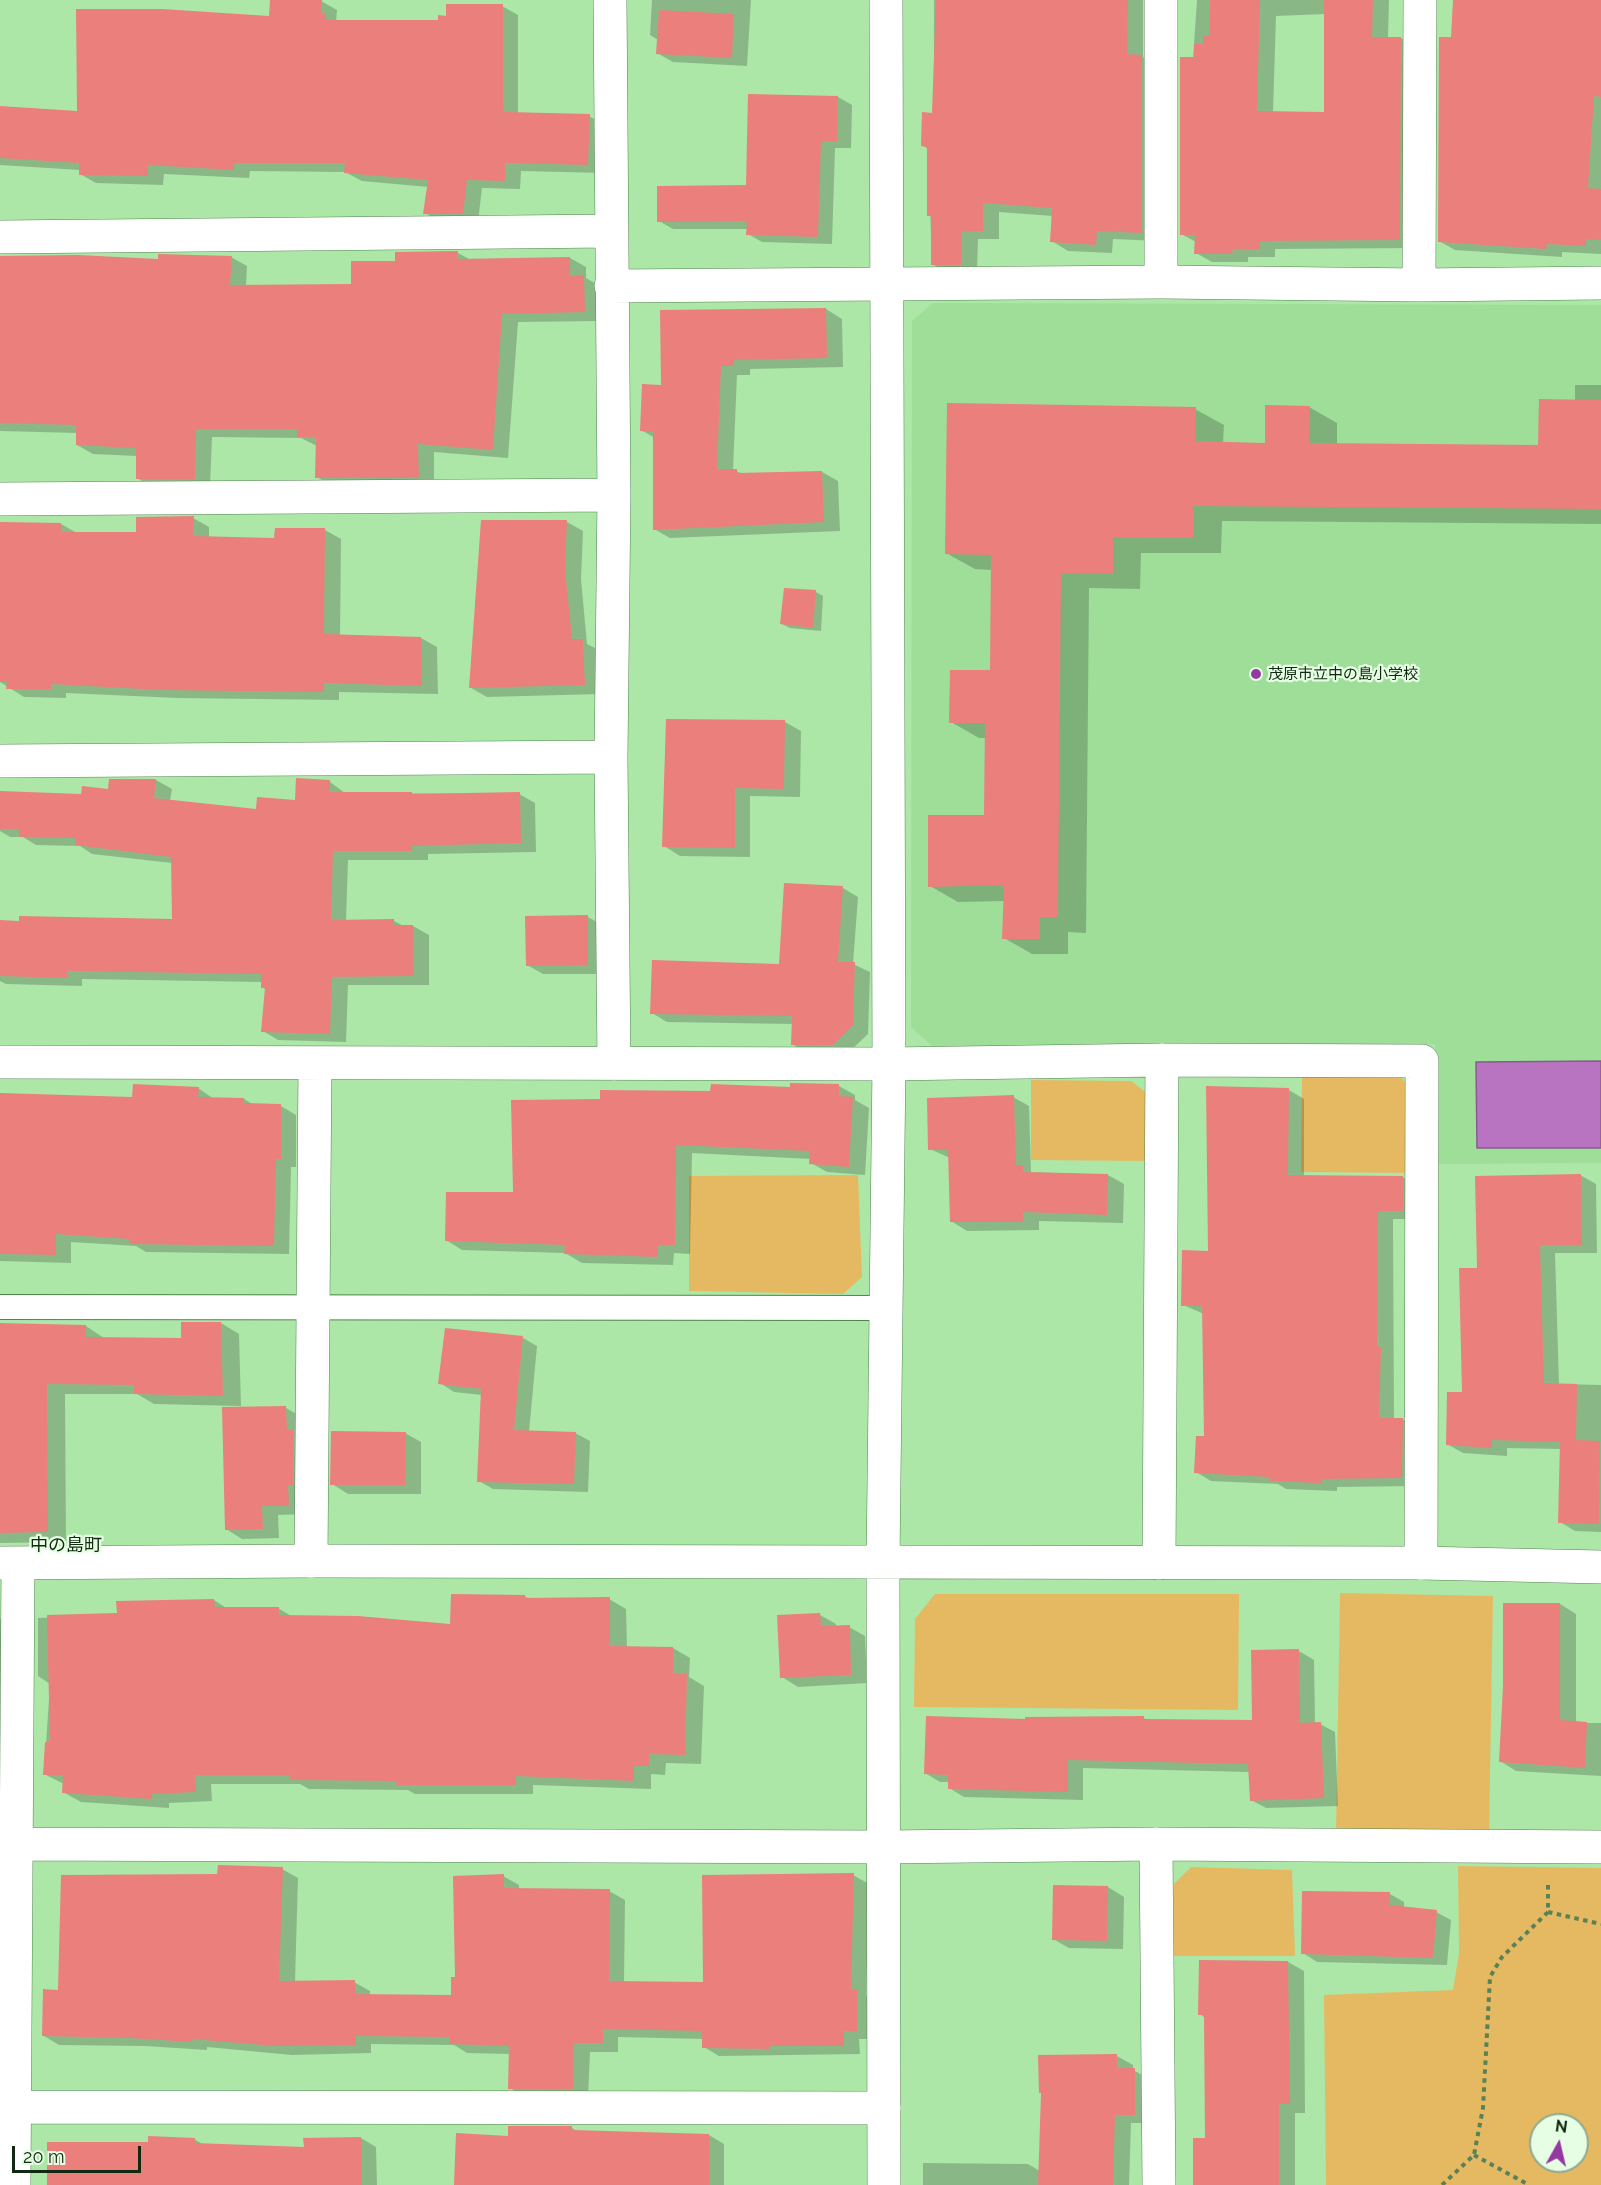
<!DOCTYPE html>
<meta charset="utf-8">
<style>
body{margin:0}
#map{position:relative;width:1601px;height:2185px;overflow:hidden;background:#ace7a8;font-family:Raleway,sans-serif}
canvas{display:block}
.north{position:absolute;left:1529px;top:2113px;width:60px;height:60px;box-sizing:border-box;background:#e6fee4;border:2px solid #91a990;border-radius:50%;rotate:8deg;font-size:16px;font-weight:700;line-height:24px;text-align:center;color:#122911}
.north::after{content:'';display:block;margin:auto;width:21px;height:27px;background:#9638a2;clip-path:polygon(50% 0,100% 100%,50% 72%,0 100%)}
.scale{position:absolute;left:12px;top:2146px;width:129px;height:27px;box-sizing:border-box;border:3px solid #122911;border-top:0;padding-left:8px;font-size:18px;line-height:21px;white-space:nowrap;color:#122911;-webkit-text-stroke:4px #e6fee4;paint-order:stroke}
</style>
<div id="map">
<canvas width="1601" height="2185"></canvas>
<div class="north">N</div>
<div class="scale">20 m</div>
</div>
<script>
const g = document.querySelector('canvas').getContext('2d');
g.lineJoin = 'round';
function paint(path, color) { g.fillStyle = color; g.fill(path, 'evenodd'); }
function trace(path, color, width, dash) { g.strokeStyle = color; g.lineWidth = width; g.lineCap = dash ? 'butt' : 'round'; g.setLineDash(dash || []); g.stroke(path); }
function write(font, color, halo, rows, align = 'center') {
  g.font = font + ' Raleway,"Noto Sans JP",sans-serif'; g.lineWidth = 4.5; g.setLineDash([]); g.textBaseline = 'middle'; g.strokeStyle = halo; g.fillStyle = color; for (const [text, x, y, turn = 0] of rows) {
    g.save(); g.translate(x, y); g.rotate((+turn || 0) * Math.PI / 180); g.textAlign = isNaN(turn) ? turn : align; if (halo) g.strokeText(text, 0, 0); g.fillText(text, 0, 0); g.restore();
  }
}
paint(new Path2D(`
 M933,303L1601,305V1163L1436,1164L1435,1044L934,1048L911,1027L912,321Z`), '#9ede99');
paint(new Path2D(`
 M1302,1075L1400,1076L1415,1094L1414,1173L1301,1172Z
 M1031,1080L1131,1081L1152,1097L1151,1161L1031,1160Z
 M858,1175L862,1277L843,1294L689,1291V1176Z
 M1340,1593L1493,1596L1489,1836L1336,1831Z
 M935,1594H1239L1238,1710L914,1707L915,1619Z
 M1458,1866L1601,1868V2185H1326L1324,1995L1453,1990L1459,1953ZM1541,2125H1577V2161H1541Z
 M1191,1867L1292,1870L1295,1956H1173L1174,1884Z`), '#e5b961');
const water = new Path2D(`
 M1601,1061V1148H1477L1476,1062Z`);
paint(water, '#b874c1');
trace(water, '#865e8c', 1.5);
paint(new Path2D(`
 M271,0L321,1L337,10L336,22L439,21L502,6L518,15V114L589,116L605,125L604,173L521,171L520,189L482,188L478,222H441L425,213L428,187L362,181L345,172L250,171L249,178L164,174L163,185L96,183L80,174V170L0,165V107L78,113L270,18Z
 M652,0H751L747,66L673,62L657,53L658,40L650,35Z
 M934,0H1143V57L1158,66V241L1113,239L1112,253L1068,251L1052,241L1053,216L999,212V239H978L977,273H948L932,264L928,149L922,145L934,114Z
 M1197,0H1389L1388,38H1401L1417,47L1416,248L1275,249V257H1248V262H1212L1196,253V242L1181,234ZM1326,14V113L1273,112L1276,16Z
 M1455,0H1601V254L1562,252V257L1455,250L1439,241Z
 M838,97L852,105L851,148H835L832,244L762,242L748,234V229H673L659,221L747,187Z
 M458,253L471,260L570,258L586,267V278L600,286V321L518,322L508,458L434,452V486L333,487L317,477V446L301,438L212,437L210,487L153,488L137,478V456L93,454L77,445V433L0,431V257L160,260L231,257L247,266L246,286H352L396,263V254Z
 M826,309L842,319L843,367L750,369V375H737L733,470L744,474L822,472L838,481L840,531L670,538L654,529L655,438L641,430L662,386Z
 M1575,385H1601V524L1222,521L1221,553H1141L1140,589L1089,588L1086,933L1068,932V954H1032L1004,938L1005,901L958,902L930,886L985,816L986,738H979L951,722L991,672L992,570L975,569L946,553L1195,409L1224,425L1223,443L1267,444L1309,407L1337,423V445L1540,446L1575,401Z
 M193,518L209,527V538L276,540L325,530L341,539L340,636L421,638L437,647L438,694L339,692V700L178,698L66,693V698L24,697L0,682V523L61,524L77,533L137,534Z
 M567,522L583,531L581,579L587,644L599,650L601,694L487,697L471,688Z
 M816,592L823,596L821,631L790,628L782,624Z
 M667,720L785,722L801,731L800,797L750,796V857L680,856L664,846Z
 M156,780L172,789L170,801L257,811L296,802L330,782L345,793L519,794L535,803L536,852L428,854V860H348L346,921H394L404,926H413L429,935V985H348L346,1042L278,1040L263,1031L266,990L262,987V982L82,979V986L6,984L0,981V922L173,921L172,863L92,854L80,846L36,845L23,837H10L0,831V793L83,795L109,791L110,781Z
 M785,885L843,888L858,897L853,964L870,972L868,1034L848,1053H807L792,1044L793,1024L667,1022L652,1013L780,966Z
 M588,917L604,926V974H543L527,965Z
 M791,1084L839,1086L855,1095V1100L869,1108L865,1175L827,1172L811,1163V1159L692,1153L690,1254L674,1253L673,1265L582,1263L565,1253L462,1250L446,1240L515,1194L602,1100L791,1088Z
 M198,1088L214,1099H244L254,1105L281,1106L296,1115V1167H291L289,1254L146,1252L136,1246L71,1242V1263L0,1261V1094L133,1098Z
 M1289,1090L1304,1099V1177H1403L1418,1186V1219H1393L1394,1419H1402L1418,1428V1486L1337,1487V1491L1286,1489L1278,1484L1211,1481L1196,1472L1205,1438L1204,1314L1183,1305Z
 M1013,1097L1029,1106L1031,1172L1108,1175L1124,1184L1123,1223L1039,1221V1230L967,1231L951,1221L950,1158L930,1149Z
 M1580,1175L1596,1184L1597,1253H1555L1559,1384L1601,1385V1532L1575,1531L1560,1522L1561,1449L1507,1448V1456L1463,1453L1447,1444L1463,1394L1479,1269Z
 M221,1323L239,1334L241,1406L154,1404L137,1394H65L66,1542L0,1543V1324L86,1326L104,1338L183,1339Z
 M523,1338L537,1346L529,1432L575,1433L590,1441L588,1492L493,1489L479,1481L482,1395L454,1392L440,1383Z
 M286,1408L302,1417L304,1514L278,1515L279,1538L242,1539L226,1529Z
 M405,1433L421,1442V1494H348L332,1484Z
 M524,1596L530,1599H609L626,1609L627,1648H673L690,1658L689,1677L704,1686L701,1764L666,1763L665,1775L651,1774V1789L533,1785V1794H415L408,1790L309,1789L300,1784H211L212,1801L169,1803V1808L81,1802L63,1792L64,1784L44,1774L50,1684L38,1676V1618L118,1615L214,1600L228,1609L278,1608L293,1617L452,1626Z
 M1560,1604L1576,1614V1723H1601V1776L1516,1771L1500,1761Z
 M820,1615L836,1624V1627H849L865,1636L867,1683L798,1687L782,1677Z
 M0,1619L15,1627L14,1685H0Z
 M1299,1651L1314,1660L1315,1724H1320L1335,1732L1338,1806L1266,1808L1251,1800L1250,1772L1083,1768V1800L964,1797L949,1788V1782H940L925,1773L1026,1721V1718H1144L1149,1721L1253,1722L1252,1652Z
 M282,1869L298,1878L295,1982H354L370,1991V1996H452L457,1979L503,1876L519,1885V1890L609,1891L625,1900L624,1982L704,1984L853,1875L869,1884L866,1996L872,2000V2039H859L860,2054L719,2056L704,2047V2039L618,2037V2052H590L588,2097H526L510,2088V2054L467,2053L454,2045L371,2044V2053L292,2055L207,2047V2050L145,2046L59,2045L44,2036L59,1991L219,1876Z
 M1108,1887L1124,1897L1123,1949L1069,1948L1053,1939Z
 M1390,1894L1404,1902V1908L1436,1912L1451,1920L1447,1965L1317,1962L1303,1953Z
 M1288,1962L1304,1971L1305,2113H1295V2185H1195L1206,2139L1205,2018L1200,2014Z
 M1117,2056L1133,2065V2070L1150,2079L1151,2123H1131L1129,2185H923V2163L1028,2164L1040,2171L1042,2093Z
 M572,2128L578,2132L709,2135L724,2144V2185H455L510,2138Z
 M361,2138L376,2147L377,2185H49L149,2143L194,2139L204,2145L305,2149Z`), '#0003');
paint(new Path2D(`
 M270,0H322L321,14H326V20H438V15L446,16V4H503V110L506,112L590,114L588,165L505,163V181L467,180L463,214H423L428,180L344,173L345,163H234V170L148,165V176L79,175V163L0,158V106L77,111L76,9H162L269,16Z
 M936,0H1128L1127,54L1142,55V233L1097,231L1096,245L1050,242L1052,208L983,203V231H962L961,265H931V216H927V147L921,146L922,112L932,113Z
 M1210,0H1260L1257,111L1324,112V0H1373L1372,37H1401L1400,240L1260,241V249H1232L1233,254H1194L1195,235H1180V57H1194V44H1203V36H1209Z
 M1453,0H1601V97L1594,96L1588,188L1601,189V240L1586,239V246L1547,244L1546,249L1438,242L1439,37H1451Z
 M659,10L734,14L732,58L656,54Z
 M748,94L838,96L837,141H821L818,237L746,235L747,221L657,222V186L746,185Z
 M458,251L457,259L570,257V276L584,275L585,312L502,314L493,450L418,444L419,478H315L316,437H297V429H196L195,479H136V448L76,445V425L0,423V256L78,255L158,259V254L232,256L230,285L351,284V261H395V252Z
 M826,308L827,358L734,360V366H721L717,469H737V473L822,471L824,522L653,530V432L640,431L642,384L661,385L660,310Z
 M1539,399L1601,400V509L1194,506V538L1113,537V574L1061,573L1058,917H1040V939H1002L1004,885L928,887V815H984L985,723H949L950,670H990L991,555L945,554L947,403L1196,407L1195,441L1265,443V405L1310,406L1309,443L1538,445Z
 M194,516L193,536L274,538L275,528H325L324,634L421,637L422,686L324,683V692L161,690L51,684V689H6L7,682H0V522L61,523V532H136V517Z
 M481,520H567L565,569L572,639H583L585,685L469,688Z
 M784,588L816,590L813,628L780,624Z
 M666,719L785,720L784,789L735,788V848L662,847Z
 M296,778L330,780V792H412V794L520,792L521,843L412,846V851H333L331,920L394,919V925H413L414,976L332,977L330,1034L261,1032L265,988H261V974L67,971V978L0,976V920L19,921V916L172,919L171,857L75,845L76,838L19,837V829H0V791L81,794L82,786L108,789L109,779H156L154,798L256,809L257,797L295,800Z
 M784,883L843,886L838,962H855L853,1025L833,1045H791L792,1016L650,1014L652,960L779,964Z
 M588,915V965L526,966L525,916Z
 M790,1083L839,1084V1096L853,1097L849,1167L809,1164L810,1151L676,1145L675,1245H658V1257L564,1254L565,1245L445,1241L446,1192H513L511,1100L600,1099V1090L710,1091L711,1084L790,1087Z
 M133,1084L199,1087L198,1097L244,1098V1103L281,1104V1159H276L274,1246L129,1244V1239L56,1234V1255L0,1254V1093L132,1097Z
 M1206,1086L1289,1088L1288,1175L1403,1176V1211H1378L1377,1346L1381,1347L1379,1418H1403L1402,1478L1322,1479V1483L1269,1481V1477L1194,1473L1196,1436H1204L1202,1306H1181L1182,1250L1208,1251Z
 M1014,1095L1016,1165H1023V1172L1108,1174L1107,1215L1023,1212V1222H950L948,1150H928L927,1098Z
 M1581,1174L1582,1245H1540L1544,1383L1577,1384L1576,1440L1600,1441L1599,1524L1558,1523L1560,1442L1492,1440V1448L1446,1445L1447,1392H1462L1459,1268H1477L1475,1176Z
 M181,1322H221L223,1396L134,1394V1385L47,1384L48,1532L0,1533V1323L86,1325V1337L181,1338Z
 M445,1328L523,1336L514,1430L576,1432L574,1484L477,1482L481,1389L438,1384Z
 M286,1406L287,1430H293V1485H288L289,1506H262L263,1529L225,1530L222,1407Z
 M331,1431L406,1432L405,1485H330Z
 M451,1594L525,1595V1598L610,1597V1646L673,1647V1674H687L685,1755L649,1754V1766H634V1781L516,1776V1785H396L397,1781L290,1780V1775H195L196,1792L152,1794V1799L62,1793L63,1775H43L45,1742H50L47,1615L117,1613L116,1601L214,1599L215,1607H279V1615L358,1616L450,1624Z
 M1503,1603H1560V1720L1587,1722L1585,1768L1499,1762L1503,1686Z
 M820,1613L821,1626L850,1625L851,1675L780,1678L777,1615Z
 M1299,1649L1300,1723L1321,1722L1324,1798L1250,1801L1248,1764L1068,1760V1792L948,1789V1775L924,1774L926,1716L1025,1719V1717L1144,1716V1719L1252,1720L1251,1650Z
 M218,1865L283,1867L279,1981L355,1980V1994L451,1995V1977H455L453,1876L504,1874V1888L610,1889L609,1981L703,1982L702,1875L854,1873L851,1989H857V2031H844V2046H770V2049L702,2048V2031L603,2029V2043H574L573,2089H508L509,2046L450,2044V2037L356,2036V2045L275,2046L192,2039V2042L129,2038L42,2036L43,1989L58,1990L61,1875L217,1874Z
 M1053,1885L1108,1886L1107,1941L1052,1940Z
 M1302,1891L1390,1892V1905L1437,1910L1433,1958L1301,1954Z
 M1199,1960L1288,1961L1290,2104H1279V2185H1193V2138H1205L1204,2015H1198Z
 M1117,2054V2068H1135V2115H1115L1113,2185H1038L1041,2093H1039L1038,2055Z
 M508,2126H572V2130L709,2134V2185H454L456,2133L508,2136Z
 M148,2136L195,2138V2143L304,2147L303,2138L361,2137L362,2185H47V2142H148Z`), '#ea7f7b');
const service = new Path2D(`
 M0,1307L886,1308`);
const minor = new Path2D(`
 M610,0L614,495L611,757L614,1064
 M0,237L611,231
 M1161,282V0
 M1419,285L1420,0
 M611,286L1161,282L1419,285L1601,283
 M0,499L614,495
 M0,761L611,757
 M0,1062L889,1064L1162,1060L1422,1061L1421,1563
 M311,1561L315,1063
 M1159,1563L1162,1060
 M16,1844L884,1847L1156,1844L1601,1847
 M1156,1844L1159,2185
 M0,2107L884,2108
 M14,2185L18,1564`);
const tertiary = new Path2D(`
 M0,1563L311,1561L1421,1563L1601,1567
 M884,2185L883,1563L889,1064L886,0`);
trace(service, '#4e854b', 26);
trace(minor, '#4e854b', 34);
trace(tertiary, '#4e854b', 34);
trace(new Path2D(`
 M1548,1912L1601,1924
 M1474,2155L1529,2185
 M1442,2185L1474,2155L1483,2108L1490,1977L1502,1957L1548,1912V1884`), '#598157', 4, [4.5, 4.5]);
trace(service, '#fff', 24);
trace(minor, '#fff', 33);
trace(tertiary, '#fff', 33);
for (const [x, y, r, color] of [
 [1256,674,6,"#9638a2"]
]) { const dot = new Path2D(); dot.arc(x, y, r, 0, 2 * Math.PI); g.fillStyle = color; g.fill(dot); trace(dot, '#e6fee4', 2); }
write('15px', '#122911', '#e6fee4', [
 ["茂原市立中の島小学校",1268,674]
], 'left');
write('18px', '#122911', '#e6fee4', [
 ["中の島町",66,1546]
]);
</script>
